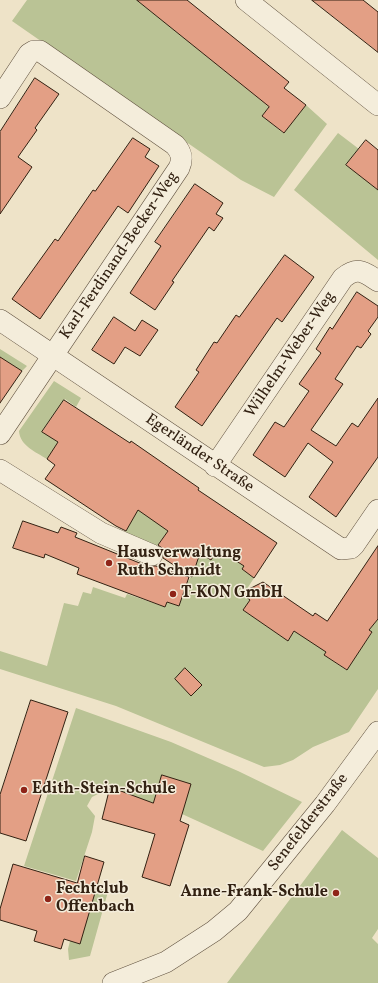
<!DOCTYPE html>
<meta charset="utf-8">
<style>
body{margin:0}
canvas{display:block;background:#eee3c8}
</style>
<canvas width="378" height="983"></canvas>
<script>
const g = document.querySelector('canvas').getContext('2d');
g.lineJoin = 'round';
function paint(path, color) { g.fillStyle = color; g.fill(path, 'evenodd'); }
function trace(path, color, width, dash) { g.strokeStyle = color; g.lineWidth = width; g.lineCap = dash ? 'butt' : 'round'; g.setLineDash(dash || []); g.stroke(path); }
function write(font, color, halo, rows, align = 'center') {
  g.font = font + ' Vollkorn,serif'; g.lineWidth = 3; g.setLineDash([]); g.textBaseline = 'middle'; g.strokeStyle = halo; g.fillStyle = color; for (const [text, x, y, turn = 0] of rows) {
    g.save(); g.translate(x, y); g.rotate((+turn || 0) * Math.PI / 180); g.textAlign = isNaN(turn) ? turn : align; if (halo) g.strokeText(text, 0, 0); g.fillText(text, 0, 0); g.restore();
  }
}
paint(new Path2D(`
 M27,0H137L269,107L262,116L283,133L306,105L327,124L274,197L241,180L12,21Z
 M338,133L359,149L346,165L378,190V260L294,190Z
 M0,349L27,366L22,371L0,357Z
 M54,381L81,398L76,407L65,399L42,431L58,442L47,459C36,452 20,446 19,431Z
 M149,494L211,560L218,549L225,554L229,550L247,562L242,569L254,578L243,595L250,600L243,610L288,641L307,612L313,616L300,635L336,637L324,655L346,670L372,633L369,630L375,622L365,615L378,601V689L349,732L313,747L293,760L280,765L264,767L116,706L0,669V651L47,666L64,603L78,606L83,592L91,594L93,587L125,598L127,594L165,607L167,602L179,606L186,585L192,575L161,555L172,540L165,535L154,550L125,532L130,523L122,519L117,527L110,522L122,501L138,511Z
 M76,708L171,742L238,771L302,802L263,851L182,814L110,788L92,797L87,806L95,816L92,832L76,881L24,866Z
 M342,830L378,858V929L372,938L378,944V983H227Z
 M97,884L109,888L90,956L69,960L68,949L70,941Z`), '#bac395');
const building = new Path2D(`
 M137,0H187L289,82L284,88L306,105L284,133L262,116L269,107Z
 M312,0H363L378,12V52Z
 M35,78L59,94L35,128L37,130L18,157L32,167L0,214V132Z
 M133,138L150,149L145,157L159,166L128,213L118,206L40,319L12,299L55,239L58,241L93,190L95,191Z
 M366,140L378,150V190L346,165Z
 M195,184L223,203L216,214L223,218L214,231L209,227L172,281L174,282L155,310L130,293L161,246L155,242Z
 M285,255L314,277L282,322L277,318L202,426L175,407L199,372L196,370L214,342L217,343L236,315L239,317Z
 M357,292L378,306V317L368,331L371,334L361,348L357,346L335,379L343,384L311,430L336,446L352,423L358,427L378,398V457L336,517L309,497L333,462L308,443L285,477L253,455L275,422L284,427L309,391L299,384L321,353L316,349L330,327L332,329Z
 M114,317L135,331L142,320L158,330L140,356L125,347L114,364L92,350Z
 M0,357L22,371L0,403Z
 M64,400L130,443L131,441L199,488L198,490L277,543L254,578L242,569L244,566L218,549L211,560L200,553L192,577L163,558L162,548L158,545L168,531L138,510L126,531L116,526L45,479L55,465L47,459L58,442L42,432Z
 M23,521L58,533L61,527L77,533L75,537L147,566H156L189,577L179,606L167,602L165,607L77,574L79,568L45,554L44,558L13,548Z
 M378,546V619L369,630L372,632L347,670L324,655L326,652L294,631L288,641L243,610L250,600L241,593L263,582L313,616L315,613L327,621Z
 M185,668L202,685L191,696L175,679Z
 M31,700L68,712L26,841L0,833V795Z
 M162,775L191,784L180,821L189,825L170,886L142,877L155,834L102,819L110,787L153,803Z
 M85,856L104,862L80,944L64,939L61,949L34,941L37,931L0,920V909L13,864L77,883Z`);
paint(building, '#e39f85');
trace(building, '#322112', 1);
const minor = new Path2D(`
 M246,0L378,105
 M0,98L29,54L34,51H40L175,145C182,153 183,159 179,168L0,434
 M0,320L341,549L351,548L354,545L378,510
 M215,466L343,278C358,266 364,272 378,281
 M0,470L101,533L152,555
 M113,983L166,962L214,931L238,911L325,804L378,732`);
trace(minor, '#615240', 22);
trace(minor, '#f4eddb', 21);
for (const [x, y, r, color] of [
 [109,563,4,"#8f2418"],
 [173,594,4,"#8f2418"],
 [24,790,4,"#8f2418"],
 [336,893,4,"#8f2418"],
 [48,899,4,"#8f2418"]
]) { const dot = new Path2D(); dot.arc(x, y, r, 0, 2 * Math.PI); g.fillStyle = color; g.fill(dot); trace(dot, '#f4eddb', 1.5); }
write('16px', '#322112', '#f4eddb', [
 ["Karl-Ferdinand-Becker-Weg",120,256,-56],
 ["Wilhelm-Weber-Weg",291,355,-56],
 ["Egerländer Straße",199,454,34],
 ["Senefelderstraße",309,823,-52]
]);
write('bold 16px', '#322112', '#f4eddb', [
 ["Hausverwaltung",117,554],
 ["Ruth Schmidt",117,572],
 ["T-KON GmbH",181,594],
 ["Edith-Stein-Schule",32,790],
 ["Fechtclub",56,890],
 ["Offenbach",56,908],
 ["Anne-Frank-Schule",328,893,"right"]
], 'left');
</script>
